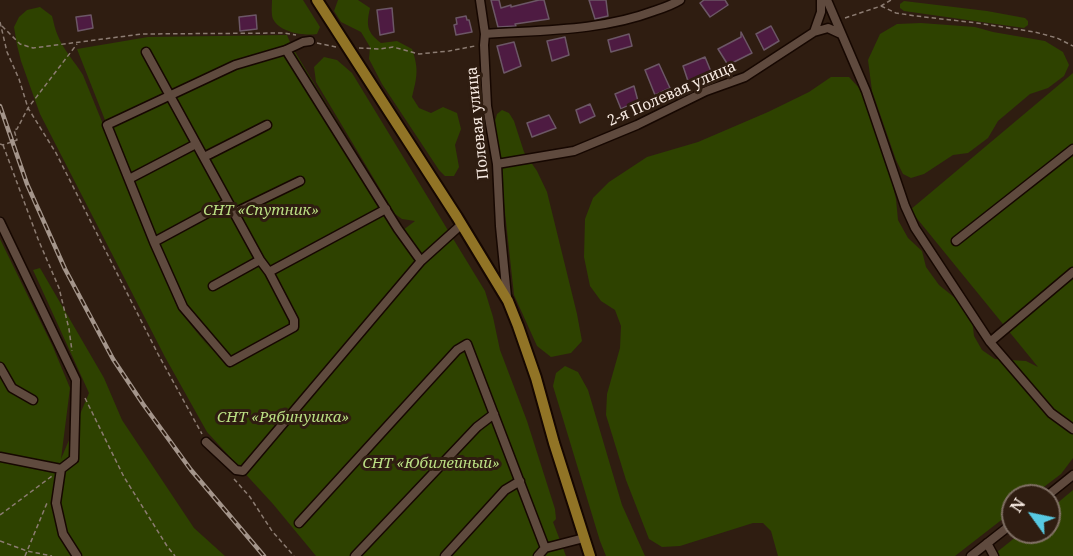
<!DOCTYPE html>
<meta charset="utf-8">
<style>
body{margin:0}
#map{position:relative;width:1073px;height:556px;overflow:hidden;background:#2f1d11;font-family:"Noto Serif",serif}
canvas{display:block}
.north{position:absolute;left:1001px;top:484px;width:60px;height:60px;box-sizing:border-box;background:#2f1d11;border:2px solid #807065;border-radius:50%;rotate:303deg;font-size:16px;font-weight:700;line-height:24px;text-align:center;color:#f9ece4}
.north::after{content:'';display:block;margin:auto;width:21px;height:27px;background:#57c9e2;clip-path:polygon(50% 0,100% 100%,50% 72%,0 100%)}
</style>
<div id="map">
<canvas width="1073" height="556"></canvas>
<div class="north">N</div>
</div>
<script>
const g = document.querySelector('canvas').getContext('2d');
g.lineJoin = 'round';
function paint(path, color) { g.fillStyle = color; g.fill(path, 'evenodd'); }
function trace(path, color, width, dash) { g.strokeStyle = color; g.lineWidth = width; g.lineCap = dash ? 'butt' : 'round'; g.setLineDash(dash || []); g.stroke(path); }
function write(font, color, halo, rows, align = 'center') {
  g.font = font + ' "Noto Serif",serif'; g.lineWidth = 6; g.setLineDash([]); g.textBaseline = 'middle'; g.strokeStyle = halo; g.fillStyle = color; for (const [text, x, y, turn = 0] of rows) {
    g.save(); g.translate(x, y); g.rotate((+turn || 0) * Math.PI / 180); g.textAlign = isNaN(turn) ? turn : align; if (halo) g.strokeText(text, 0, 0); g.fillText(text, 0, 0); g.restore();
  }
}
paint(new Path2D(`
 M272,0H303L320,27L317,34C305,36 280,33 273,19C271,14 272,6 272,0Z
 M338,0H358L370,8C366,26 367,32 381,43L397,41L412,49C419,69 417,77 412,97L419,108L431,113L443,107L457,113L461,129L455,145L459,167L454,176H445L439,170L382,84L369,59L370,47L361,32L341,22L334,11Z
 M904,1L987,11L1025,18L1028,21V25L1024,28L904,11L900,8V4Z
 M40,7L52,16C54,23 55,30 58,36C64,51 75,62 83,75L178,309L212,351L179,308L77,49L148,37L287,35L292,47L403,230L415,221L402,219L395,214L316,82L314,67L324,57L337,60L352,73L485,291L493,317L500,350L527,421L555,509L556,519L553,522L566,556H316L273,504L207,432L165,357L40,114L21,61L17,45L14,27L19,17L27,10Z
 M921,23L975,27L993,32L1045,41L1063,52L1069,65L1064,76L1048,88L1030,94L998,121L988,138L968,153L953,155L924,174L911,178L903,174L896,160L872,91L868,60L880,34L897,24Z
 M1073,73V458L1061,474L1032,496H1013V511L955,556H778L771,531L763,523H753L680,546L662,547L649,539L626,480L606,415L607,394L620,348L621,326L615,310L601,301L590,286L584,257L585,219L593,198L609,182L647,157L698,142L768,112L809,92L831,77H849L861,90L891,178L896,199L898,220L908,238L922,251L926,267L939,285L960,302L972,319L974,336L982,350L995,359L1026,361L1038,367L910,210Z
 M502,110L509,113L514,121L524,152L537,171L547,192L577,314L582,341L571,353L551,357L537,346L514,295L495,121L497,114Z
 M0,239L53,347L70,388L61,459L89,393L33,270L40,268L104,378L122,420L194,528L225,556H0Z
 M565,366L578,372L588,390L622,505L645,556H606L600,541L553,386L556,373Z
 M1073,490V556H992L1022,532H1049V510Z`), '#2e4200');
const building = new Path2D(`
 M491,0H499L501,8L511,5V7L539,0H544L549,19L515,24L516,26L498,27Z
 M589,0H606L608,16L595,19Z
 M704,0H725L728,5L710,17L700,3Z
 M392,8L394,32L380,35L377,10Z
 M91,15L93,28L78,31L76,17Z
 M256,15L257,29L240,31L239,17Z
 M466,16L467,20H469L472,32L456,35L454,25L457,24L456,18Z
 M771,26L779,41L764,50L756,34Z
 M741,32L752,53L728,65L718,49L741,37Z
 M629,34L632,46L611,52L608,40Z
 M565,37L569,55L552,61L547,41Z
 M514,42L521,66L504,73L497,46Z
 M705,57L712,74L689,84L683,66Z
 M659,64L670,88L655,95L645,70Z
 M634,86L638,101L621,109L615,94Z
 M590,104L595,116L580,123L576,110Z
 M549,115L556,128L532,137L527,123Z`);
paint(building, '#4e1b42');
trace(building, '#6c5766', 1.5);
const minor = new Path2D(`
 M480,0L485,34
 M827,0L866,91L905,206L915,228L990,342L1051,413L1073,429
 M814,32L828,28L841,34
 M286,50L398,229L421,261
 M146,52C184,122 222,191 260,260L269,272L294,320V327L230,362L183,307L154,242L107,125L235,65L286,50L303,42L310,41
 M204,157L267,125
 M497,164L574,151L637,125L706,91L745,77L814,32L821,12V0
 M129,179L196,144
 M234,213L300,181
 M0,222L76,380L74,459L61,469L0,457
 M956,241L1073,149
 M154,242L228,202
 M269,272L386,209
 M213,286L260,260
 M507,297L500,226L497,164L487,106L484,45L485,34C542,30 601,31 654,11C663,8 672,5 680,0
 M990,342L1073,272
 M0,367L12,388L33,400
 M206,442L236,470L243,471L421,261L462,224
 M61,469L56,503L63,534L77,556
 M1047,496L1073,475
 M299,523L457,350L467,344L545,548
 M987,543L994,556
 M355,556L477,427L494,414
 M445,556L505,490L520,481
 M538,556L545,548L584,538
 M971,556L1013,523`);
const major = new Path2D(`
 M317,0L457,217L508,301L518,326L536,378L554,443L590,556`);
trace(minor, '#160701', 11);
trace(major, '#160701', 14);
trace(new Path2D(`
 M881,6L896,13L916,16L977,23L1035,32L1057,38L1073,46
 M845,18L881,6L891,0
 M0,22L7,52L19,79L28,108L56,153L158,354L202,434
 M2,26L20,44L33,48L142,34L284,33L296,35
 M317,43L336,47
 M359,48L380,49L393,47L419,54L449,51L475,46
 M0,144L3,145L17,140L14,130L17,129L28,108L77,44
 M3,145L38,239L59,288L69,329L72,351
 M85,398L124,477L167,546L175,556
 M234,479L250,497L272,531L294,556
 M0,515L52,476
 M0,541L27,551L52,556
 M25,556L47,503`), '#8c7c72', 1.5, [4.5, 3]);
trace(minor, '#5f4a3e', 8);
trace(major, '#917426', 10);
const rail = new Path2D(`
 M0,106L27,184L65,269L113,359L143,404L191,470L264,556`);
trace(rail, '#a4958b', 4.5);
trace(rail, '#2f1d11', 2, [7]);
write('15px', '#f9ece4', '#2f1d11', [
 ["2-я Полевая улица",672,94,-24],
 ["Полевая улица",478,123,-96]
]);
write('italic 15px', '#bade83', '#2f1d11', [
 ["СНТ «Спутник»",261,211],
 ["СНТ «Рябинушка»",283,418],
 ["СНТ «Юбилейный»",431,464]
]);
</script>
